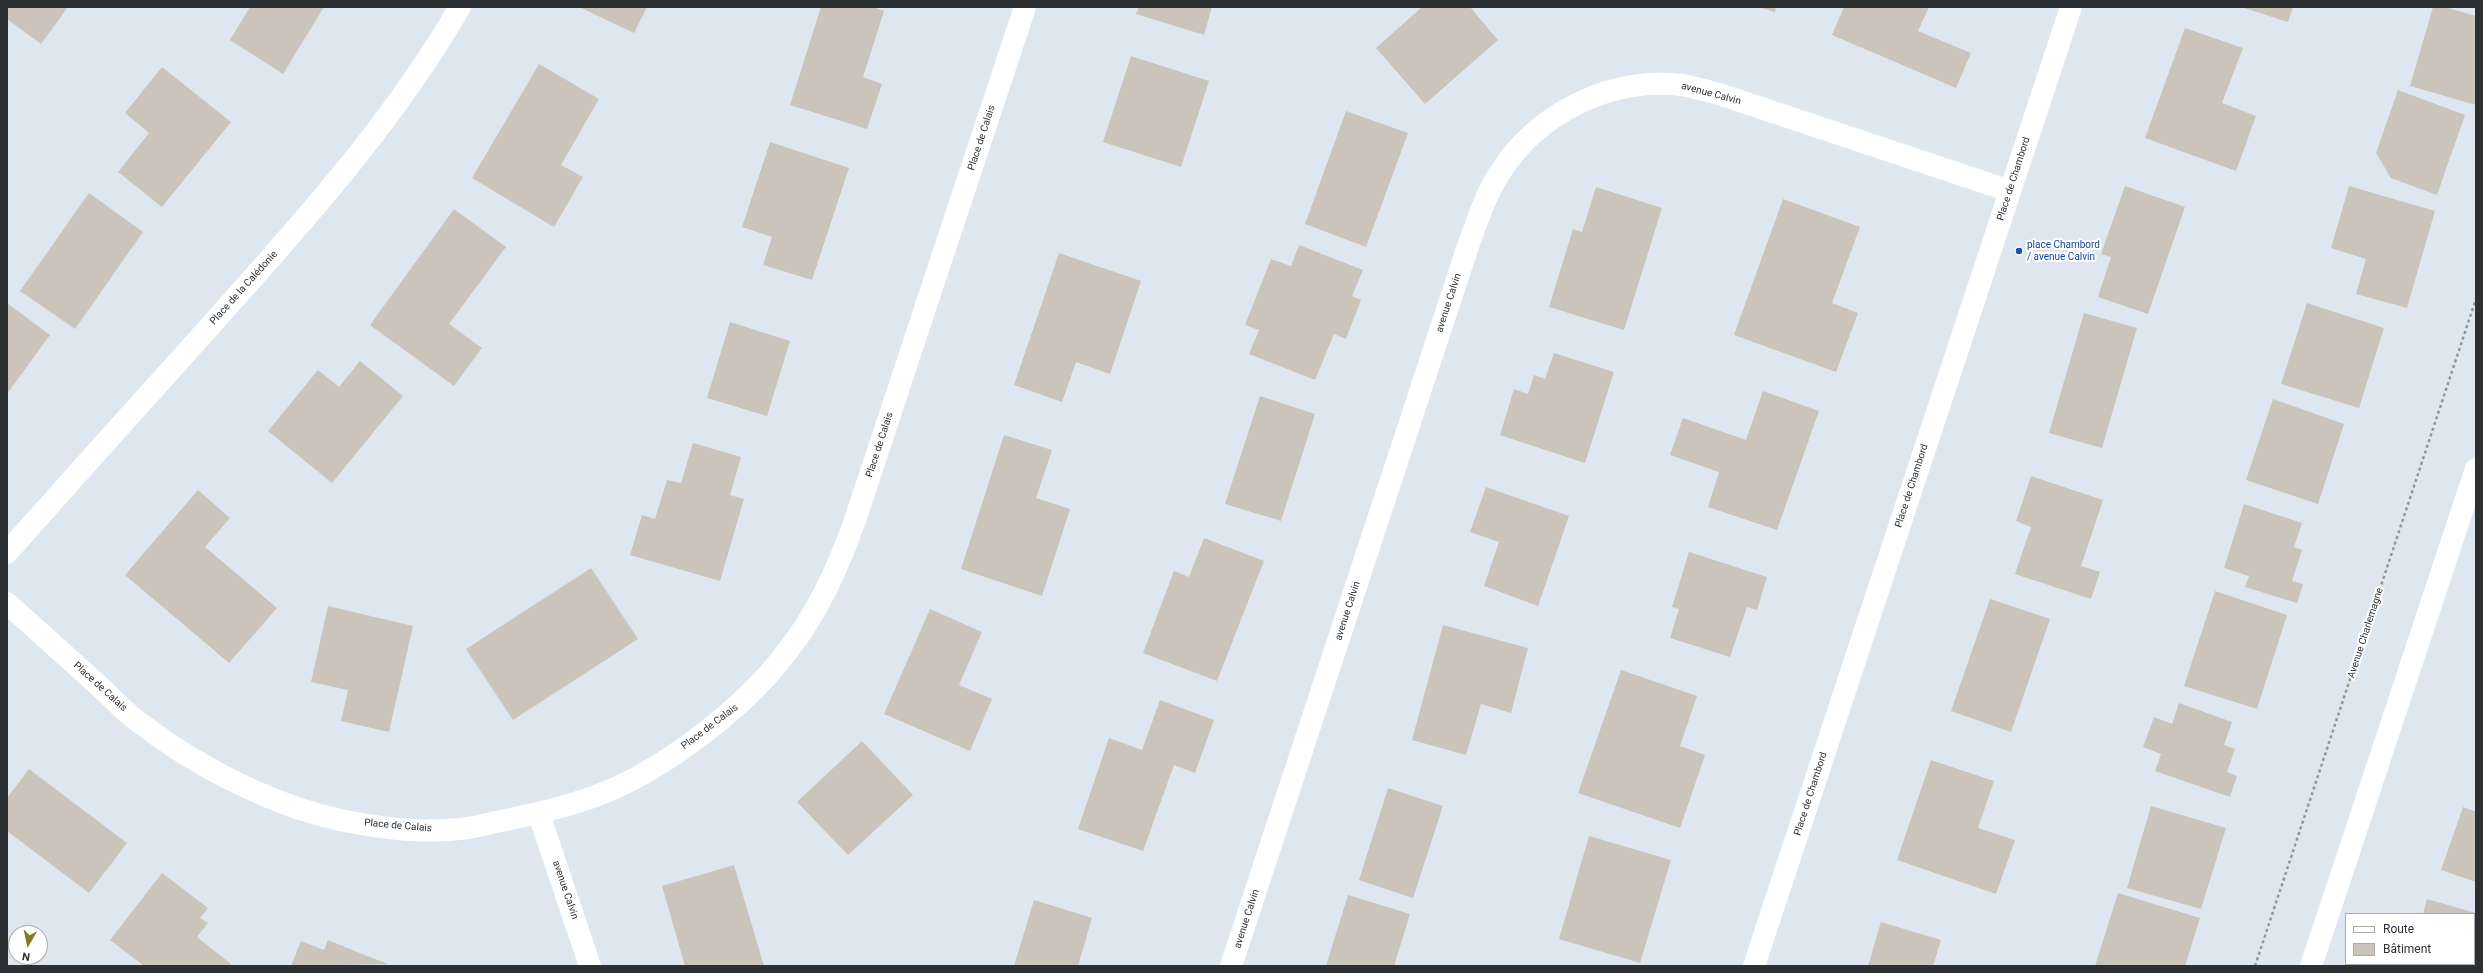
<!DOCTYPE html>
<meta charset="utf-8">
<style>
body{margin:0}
#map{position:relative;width:2483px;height:973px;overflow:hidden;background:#dee7ef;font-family:Roboto,sans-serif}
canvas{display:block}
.frame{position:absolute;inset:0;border:8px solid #2c3033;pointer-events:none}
.legend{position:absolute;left:2345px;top:913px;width:130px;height:52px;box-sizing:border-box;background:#fff;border:1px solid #abacad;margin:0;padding:5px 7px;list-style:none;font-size:12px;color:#2c3033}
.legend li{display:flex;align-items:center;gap:8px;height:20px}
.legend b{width:20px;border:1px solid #abacad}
.north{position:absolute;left:8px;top:925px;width:40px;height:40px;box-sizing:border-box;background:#fff;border:1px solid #abacad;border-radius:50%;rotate:189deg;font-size:11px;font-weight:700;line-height:16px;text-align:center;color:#2c3033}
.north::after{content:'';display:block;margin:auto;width:14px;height:18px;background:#857b20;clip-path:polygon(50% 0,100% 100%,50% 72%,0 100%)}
</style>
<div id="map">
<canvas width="2483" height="973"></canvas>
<div class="frame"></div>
<ul class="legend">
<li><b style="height:5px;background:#fff"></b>Route</li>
<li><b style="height:11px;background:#cbc4bb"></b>Bâtiment</li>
</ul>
<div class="north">N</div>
</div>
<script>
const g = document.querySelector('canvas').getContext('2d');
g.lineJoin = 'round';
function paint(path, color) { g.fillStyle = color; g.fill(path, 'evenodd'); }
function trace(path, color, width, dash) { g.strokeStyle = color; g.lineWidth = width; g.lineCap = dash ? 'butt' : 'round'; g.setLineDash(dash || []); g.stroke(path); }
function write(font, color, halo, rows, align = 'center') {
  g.font = font + ' Roboto,sans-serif'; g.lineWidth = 4; g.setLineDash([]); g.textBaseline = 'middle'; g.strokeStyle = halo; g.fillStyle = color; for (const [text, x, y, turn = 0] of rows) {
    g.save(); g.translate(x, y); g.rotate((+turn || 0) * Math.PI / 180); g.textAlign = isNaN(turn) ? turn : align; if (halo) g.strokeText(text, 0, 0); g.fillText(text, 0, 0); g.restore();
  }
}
paint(new Path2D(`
 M7,7H68L41,44L7,19Z
 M250,7H324L283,74L230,40Z
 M579,7H647L634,33Z
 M821,7H873L884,11L863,77L882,84L867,129L790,105Z
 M1139,7H1212L1204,35L1136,14Z
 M1422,7H1470L1498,40L1425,104L1376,48Z
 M1759,7H1776L1775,12Z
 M1844,7H1929L1918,31L1971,53L1956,88L1832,35Z
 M2241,7H2293L2288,22Z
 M2433,7H2444L2476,16V105L2410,86Z
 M2185,28L2243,48L2222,103L2256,116L2236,171L2145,138Z
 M1131,56L1209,81L1181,167L1103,142Z
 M539,64L599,99L561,165L583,177L554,227L472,178Z
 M162,67L231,122L162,207L118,172L149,133L125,113Z
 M2398,90L2465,115L2437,195L2391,178L2376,153Z
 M1346,111L1408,133L1366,247L1305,224Z
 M770,142L849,168L812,280L763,265L772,237L742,227Z
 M2125,186L2185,207L2148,314L2098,297L2111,257L2101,254Z
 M2349,186L2435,211L2407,308L2356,294L2366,259L2331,248Z
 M1596,187L1662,208L1624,330L1549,307L1573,229L1582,232Z
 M89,193L143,232L75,329L20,291Z
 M1783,199L1860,227L1832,303L1858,313L1836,372L1734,335Z
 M454,209L506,247L449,324L482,348L454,386L370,325Z
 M1299,245L1363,270L1352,296L1361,300L1346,339L1334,334L1315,380L1249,354L1259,330L1245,325L1271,259L1291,266Z
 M1059,253L1141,281L1110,374L1076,362L1062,402L1014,385Z
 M7,303L50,335L7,394Z
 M2307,303L2384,328L2359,408L2281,384Z
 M2084,313L2137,328L2102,448L2049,433Z
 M730,322L790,341L767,416L707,398Z
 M1554,353L1614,372L1585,463L1500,435L1514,389L1528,394L1534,375L1545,379Z
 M360,361L403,396L332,483L268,431L318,370L339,387Z
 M1763,391L1819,411L1777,530L1708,507L1719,472L1670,455L1683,418L1746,440Z
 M1260,396L1315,414L1281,521L1225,504Z
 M2273,399L2344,424L2318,504L2246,480Z
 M1004,435L1052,450L1036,498L1070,509L1042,596L961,569Z
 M693,443L741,457L730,495L744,499L720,581L630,555L642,515L655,519L667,480L681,483Z
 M2031,476L2103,500L2081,566L2100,572L2091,599L2015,574L2031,527L2016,521Z
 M1486,487L1569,516L1538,606L1484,586L1499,542L1470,532Z
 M198,490L230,518L205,547L277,608L229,663L125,575Z
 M2244,504L2302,523L2294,547L2302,550L2292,581L2303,584L2297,603L2245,587L2249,576L2224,568Z
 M1204,538L1264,561L1217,681L1143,653L1174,571L1189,577Z
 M1689,552L1767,577L1757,610L1747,607L1730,657L1670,638L1679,609L1672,607Z
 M591,568L638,639L513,720L466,649Z
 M2215,591L2287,615L2257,709L2184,686Z
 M1990,599L2050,619L2011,732L1951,711Z
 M328,606L413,626L389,732L341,721L348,690L311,682Z
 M930,609L982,632L959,685L992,699L970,751L884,714Z
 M1443,625L1528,648L1511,713L1481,704L1466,755L1412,740Z
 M1621,670L1697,696L1680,746L1705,755L1680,828L1578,793Z
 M1160,700L1214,720L1195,773L1174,765L1143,851L1078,829L1109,738L1142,750Z
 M2179,703L2232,722L2224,745L2235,749L2227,772L2237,776L2230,797L2155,771L2161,754L2143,747L2154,717L2172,724Z
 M862,741L913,795L848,855L797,802Z
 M1931,760L1994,781L1978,828L2015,840L1996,894L1897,860Z
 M29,769L127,843L89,893L7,831V798Z
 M1388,788L1443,806L1413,898L1359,880Z
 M2151,806L2226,828L2201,909L2127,888Z
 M2463,807L2476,812V882L2441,870Z
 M1589,836L1671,860L1640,963L1559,939Z
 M734,865L764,966H685L662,886Z
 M162,873L208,908L200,918L208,923L197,937L231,964L230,966H144L110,940Z
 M2118,893L2200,918L2185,966H2095Z
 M1348,895L1410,914L1394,966H1326Z
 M2427,899L2476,913V966L2463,964H2474V914H2423Z
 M1034,900L1092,918L1078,966H1014Z
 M1881,922L1941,940L1933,966H1868Z
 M328,940L357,952L388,964L291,966L301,941L324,950Z
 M2407,964H2462L2461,966H2407Z`), '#cbc4bb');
trace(new Path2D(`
 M2255,966L2476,299`), '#8f969c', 2.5, [3, 3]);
trace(new Path2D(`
 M7,553C80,470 155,388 228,306C313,211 396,117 460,7
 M7,603C37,630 67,657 97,684C111,697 125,712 140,723C182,755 230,782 278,801C330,822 404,835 460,829C474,828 488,823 501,821C534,814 567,807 598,795C663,771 744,708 786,653C817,614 837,570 854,523L1025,7
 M539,814L590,966
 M1231,966L1468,246C1477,222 1485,196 1499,174C1537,113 1610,77 1681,85C1695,87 1711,92 1725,96L2010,191
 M1754,966L2071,7
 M2311,966L2476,469`), '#fff', 22);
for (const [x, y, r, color] of [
 [2019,251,4,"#1a4fb4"]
]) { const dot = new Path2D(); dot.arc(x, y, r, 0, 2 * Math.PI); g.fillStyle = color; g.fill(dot); trace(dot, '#fff', 1.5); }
write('10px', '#2c3033', '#fff', [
 ["avenue Calvin",1711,94,15],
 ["Place de Calais",982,138,-72],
 ["Place de Chambord",2014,179,-72],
 ["Place de la Calédonie",244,288,-48],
 ["avenue Calvin",1449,303,-72],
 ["Place de Calais",880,445,-72],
 ["Place de Chambord",1912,486,-72],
 ["avenue Calvin",1348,611,-72],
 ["Avenue Charlemagne",2366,633,-72],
 ["Place de Calais",100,687,42],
 ["Place de Calais",710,727,-37],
 ["Place de Chambord",1811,794,-72],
 ["Place de Calais",398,826,5],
 ["avenue Calvin",565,890,71],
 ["avenue Calvin",1247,919,-72]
]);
write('10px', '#164399', '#fff', [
 ["place Chambord",2027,245],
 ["/ avenue Calvin",2027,257]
], 'left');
</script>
